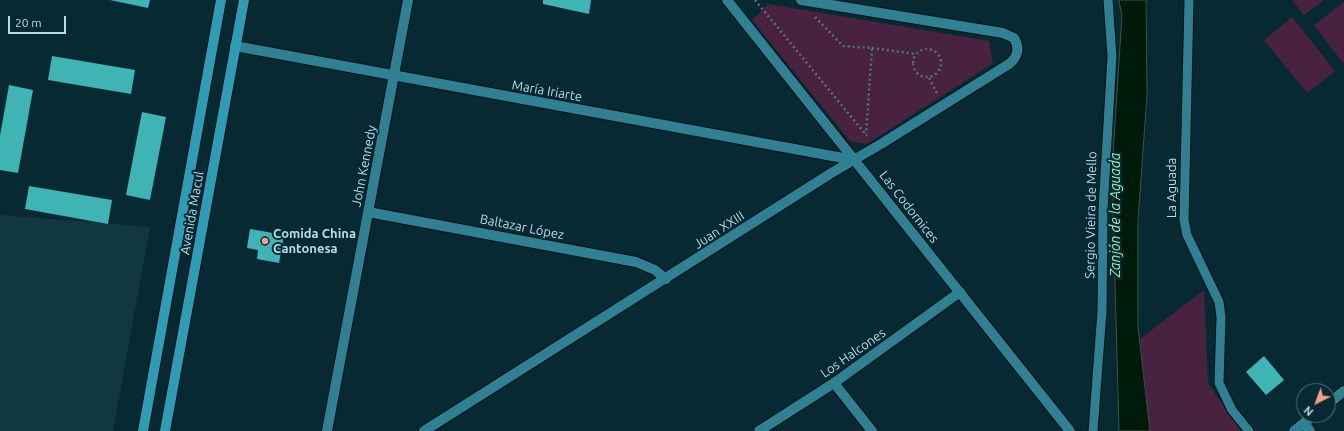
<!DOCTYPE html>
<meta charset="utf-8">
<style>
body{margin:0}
#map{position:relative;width:1344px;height:431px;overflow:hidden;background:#072a32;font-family:Ubuntu,sans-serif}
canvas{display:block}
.north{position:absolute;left:1296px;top:383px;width:40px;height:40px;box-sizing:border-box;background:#072a32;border:1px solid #4b727c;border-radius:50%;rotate:222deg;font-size:11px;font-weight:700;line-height:16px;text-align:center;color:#b0deeb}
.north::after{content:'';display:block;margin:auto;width:14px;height:18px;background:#f49e87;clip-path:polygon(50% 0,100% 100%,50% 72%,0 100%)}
.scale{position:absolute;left:8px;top:16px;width:58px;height:18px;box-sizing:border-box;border:2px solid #b0deeb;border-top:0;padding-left:5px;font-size:12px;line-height:14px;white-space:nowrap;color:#b0deeb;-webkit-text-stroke:3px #072a32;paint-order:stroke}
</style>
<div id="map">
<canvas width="1344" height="431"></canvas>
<div class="north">N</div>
<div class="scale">20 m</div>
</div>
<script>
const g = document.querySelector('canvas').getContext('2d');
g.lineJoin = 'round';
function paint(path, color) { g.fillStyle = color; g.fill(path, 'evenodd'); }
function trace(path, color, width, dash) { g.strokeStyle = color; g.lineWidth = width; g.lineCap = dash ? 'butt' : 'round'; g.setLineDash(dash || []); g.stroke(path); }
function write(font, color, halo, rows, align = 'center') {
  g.font = font + ' Ubuntu,sans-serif'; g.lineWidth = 4; g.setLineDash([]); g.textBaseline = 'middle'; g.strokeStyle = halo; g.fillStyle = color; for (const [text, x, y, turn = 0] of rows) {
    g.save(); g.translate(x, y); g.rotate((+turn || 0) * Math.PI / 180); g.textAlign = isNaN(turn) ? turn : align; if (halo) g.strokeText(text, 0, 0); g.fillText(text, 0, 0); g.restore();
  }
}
paint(new Path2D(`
 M0,215L150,227L113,431H0Z`), '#113841');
paint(new Path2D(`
 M1292,0H1324L1304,15Z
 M1344,2V64L1314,25Z
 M768,4L989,41L993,63L867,144L850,141L752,20Z
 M1292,17L1335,71L1307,93L1264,40Z
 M1204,290L1208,383L1241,431H1150L1140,339Z`), '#492240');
const water = new Path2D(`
 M1119,0H1146L1147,95L1138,220V327L1150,431H1119L1112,170L1122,15Z`);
paint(water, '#001a09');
trace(water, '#35554d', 1);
paint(new Path2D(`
 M110,0H150L148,8Z
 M543,0H591L589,14L543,4Z
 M52,56L135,70L131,94L48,80Z
 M9,85L33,90L18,173L0,170V136Z
 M142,112L166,117L150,200L126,195Z
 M29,186L112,200L108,224L25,209Z
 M250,229L284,235L279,263L257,259L258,250L247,248Z
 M1264,356L1284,380L1266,395L1246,372Z`), '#3fb4b5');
const lane = new Path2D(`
 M1189,0L1184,220L1187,235L1219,302L1221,317L1219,383L1232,410L1249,431
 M1093,431L1102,311L1103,210L1112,56L1108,0`);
const street = new Path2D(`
 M235,46L854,160
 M368,212L636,262L655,270L666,279
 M834,383L872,431
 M1304,423L1310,431
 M327,431L408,0
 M424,431L833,172L881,144L1009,64C1018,57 1020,48 1014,38L1003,33L801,0
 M759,431L834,383L960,292`);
const secondary = new Path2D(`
 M727,0L1070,431
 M1328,404L1344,391
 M1294,431L1314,415`);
const primary = new Path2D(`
 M143,431L221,0
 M165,431L244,0`);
trace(lane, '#041014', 11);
trace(street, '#041014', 12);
trace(secondary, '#041014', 12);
trace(primary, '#041014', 12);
trace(new Path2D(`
 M755,0L867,136
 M815,17L843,46L872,48L866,134
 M872,48L916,54
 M913 63a14 14 0 1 1 28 0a14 14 0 1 1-28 0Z
 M929,78L937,93`), '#4c747e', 2.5, [2, 3]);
trace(lane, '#2e8092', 9);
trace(street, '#2e8092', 10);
trace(secondary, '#2e8092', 10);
trace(primary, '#2d9cb4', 10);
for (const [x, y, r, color] of [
 [265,241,4,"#f49e87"]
]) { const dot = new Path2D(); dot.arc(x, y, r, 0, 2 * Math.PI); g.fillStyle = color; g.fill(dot); trace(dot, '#072a32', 1.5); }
write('13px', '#b0deeb', '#072a32', [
 ["María Iriarte",547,91,10],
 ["John Kennedy",364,166,-79],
 ["La Aguada",1172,188,-90],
 ["Las Codornices",909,207,52],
 ["Avenida Macul",192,213,-80],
 ["Sergio Vieira de Mello",1091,215,-89],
 ["Baltazar López",522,227,11],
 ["Juan XXIII",719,230,-33],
 ["Los Halcones",853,353,-35]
]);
write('bold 13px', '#b0deeb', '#072a32', [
 ["Comida China",273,234],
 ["Cantonesa",273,249]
], 'left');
write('italic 14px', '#96eeb8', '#072a32', [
 ["Zanjón de la Aguada",1115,215,-90]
]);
</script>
